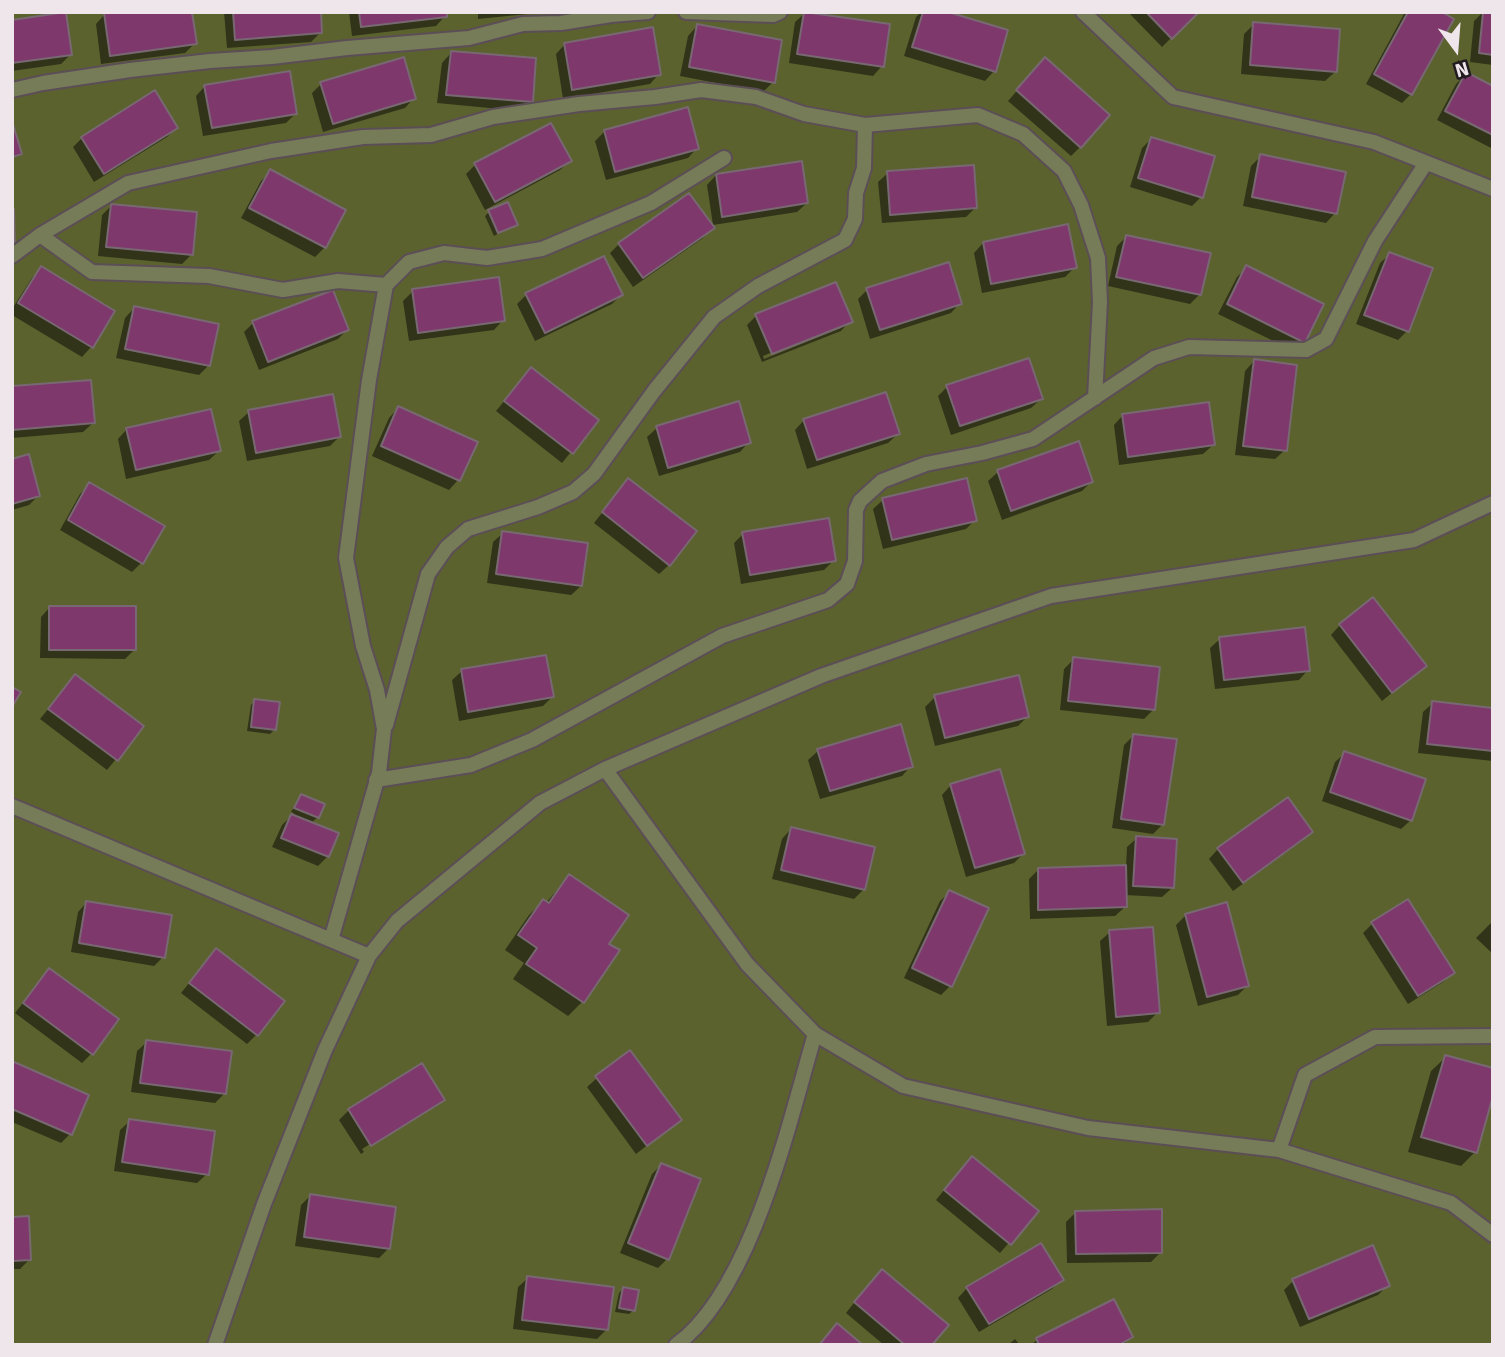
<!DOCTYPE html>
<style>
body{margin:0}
#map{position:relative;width:1505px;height:1357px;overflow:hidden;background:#40313b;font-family:Signika,sans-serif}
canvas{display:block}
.frame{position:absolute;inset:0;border:14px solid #efe6ec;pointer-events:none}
.north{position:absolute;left:1421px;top:14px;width:70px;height:70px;-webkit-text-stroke:5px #221c20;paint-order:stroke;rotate:164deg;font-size:19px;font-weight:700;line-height:28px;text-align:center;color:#efe6ec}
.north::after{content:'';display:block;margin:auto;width:24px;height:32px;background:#efe6ec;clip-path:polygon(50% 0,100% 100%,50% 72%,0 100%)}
</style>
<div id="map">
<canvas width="1505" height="1357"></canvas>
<div class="frame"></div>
<div class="north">N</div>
</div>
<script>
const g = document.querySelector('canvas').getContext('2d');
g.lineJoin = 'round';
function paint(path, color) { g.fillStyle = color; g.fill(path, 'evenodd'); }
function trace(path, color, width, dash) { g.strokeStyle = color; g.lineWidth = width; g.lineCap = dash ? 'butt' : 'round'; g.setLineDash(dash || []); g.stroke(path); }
paint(new Path2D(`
 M12,12H1493V1345H12Z`), '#5c622e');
paint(new Path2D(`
 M120,12H191L195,43L185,53L101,64L96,24L105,14Z
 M224,12H319L321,32L311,42L227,48Z
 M349,12H445V16L436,26L352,36Z
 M478,12H548L478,19Z
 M921,12H942L994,71L985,81L904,56L916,17Z
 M1128,12H1197L1162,47Z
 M1405,12H1439L1411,94L1402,103L1366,84Z
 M1483,12H1493V65L1470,62L1474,21Z
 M805,13L882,66L873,76L789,63L795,22Z
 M12,22L70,55L61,64L12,71Z
 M1254,24L1335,72L1325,81L1241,74L1244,34Z
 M697,26L773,82L763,92L680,76L688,36Z
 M565,44L659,74L650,84L563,99L556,54Z
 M451,53L531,101L521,111L437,103L442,63Z
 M1036,69L1080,147L1071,156L1008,101Z
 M1466,74L1493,88V149L1437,120L1456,84Z
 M321,84L414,98L405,108L323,132L312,93Z
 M205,86L296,113L286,123L203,136L196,96Z
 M176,128L167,137L94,182L73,147L82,138Z
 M605,131L697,148L688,158L606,180L595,141Z
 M1151,139L1201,197L1192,206L1130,187L1142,148Z
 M1261,156L1335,213L1326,223L1243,206L1251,166Z
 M570,161L560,170L485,210L466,174L475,165Z
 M270,172L344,211L325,247L315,257L241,218L261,181Z
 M888,173L975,208L966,217L882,223L878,182Z
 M716,175L807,203L797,212L713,225L707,185Z
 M111,206L191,255L182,264L98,256L102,215Z
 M489,212L515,224L494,236L485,216Z
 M712,228L703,238L633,287L610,253L619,244Z
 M1126,237L1200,294L1190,304L1108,286L1117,246Z
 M983,243L1075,267L1065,277L982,293L974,253Z
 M1390,254L1407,331L1398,340L1356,324L1380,263Z
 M1247,267L1303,341L1294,351L1218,314L1237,277Z
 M41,268L113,311L91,347L82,357L12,315V309L32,278Z
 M867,290L960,303L951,313L870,339L858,299Z
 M413,291L503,320L494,330L409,341L403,301Z
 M526,295H621L612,304L535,341L517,304Z
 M134,308L209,365L199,375L116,358L125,318Z
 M756,316L850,321L841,331L762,362L747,325ZM841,324V328L764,359L763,356Z
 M253,323L347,330L338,339L259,370L244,332Z
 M1254,361L1285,450L1275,459L1235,455L1245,371Z
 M531,369L597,420L562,463L496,411Z
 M12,387L93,423L83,432L12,438Z
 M947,387L1041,399L1031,408L951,435L938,396Z
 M398,408L458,480L449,490L372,456L389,418Z
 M249,412L339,437L330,446L247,461L239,421Z
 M1123,415L1213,445L1203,454L1119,465L1114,425Z
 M804,420L898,434L888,443L807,469L795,430Z
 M657,428L749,442L740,452L659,476L647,437Z
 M127,429L219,451L209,460L126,479L118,439Z
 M12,461L38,496L29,505L12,510Z
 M998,472L1091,482L1082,491L1002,520L988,481Z
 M628,480L669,565L659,574L594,523Z
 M90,484L141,563L132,572L60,530L80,494Z
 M883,500L975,520L966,529L883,549L873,509Z
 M503,533L581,586L571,595L487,583L493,542Z
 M743,534L834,560L824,570L741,584L734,543Z
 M50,607L135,649L125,659L40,658L41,617Z
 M1340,625L1425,666L1382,701L1331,635Z
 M1220,639L1308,670L1299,680L1215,689L1210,648Z
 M1074,659L1154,709L1144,719L1060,710L1064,669Z
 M462,671L552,697L543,706L459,721L452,680Z
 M75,676L142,727L107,770L40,719Z
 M935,697L1027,717L1018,726L935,746L925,707Z
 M255,701L274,730L270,734L247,731L251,705Z
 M1433,703L1493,709V761L1418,753L1423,712Z
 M1134,735L1163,824L1153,834L1112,828L1124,745Z
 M818,751L911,766L902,776L820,799L808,760Z
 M1345,753L1411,820L1401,829L1322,801L1335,762Z
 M951,785L1023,854L1014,863L966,877L942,795Z
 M301,796L318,817L311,823L328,856L318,866L272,847L282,825L294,813L291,812Z
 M791,829L864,889L854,899L772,879L782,839Z
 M1311,832L1302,841L1233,891L1209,859L1218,849Z
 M1137,838L1172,888L1162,897L1125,895V907L1115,916L1030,919L1029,879L1038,870L1126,867L1127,847Z
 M569,876L607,944L582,1002L568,1016L513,979L524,963L505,950L529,915L543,901L546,903Z
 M950,892V986L941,995L904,978L940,901Z
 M87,902L163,957L154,966L71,952L78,912Z
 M1407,902L1452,972L1443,982L1408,1004L1363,933L1372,924Z
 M1186,915L1247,986L1238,995L1198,1006L1176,925Z
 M1493,921V954L1476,938Z
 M1110,932L1158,1012L1148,1022L1107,1026L1100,941Z
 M216,950L256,1035L247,1044L181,993Z
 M49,970L92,1053L82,1063L15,1013Z
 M147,1042L225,1093L215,1103L131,1092L137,1051Z
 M1446,1057L1475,1152L1461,1166L1408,1152L1431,1071Z
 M12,1063L70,1134L61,1143L12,1122Z
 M597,1078L680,1120L636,1154L587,1087Z
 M442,1099L434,1108V1104L362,1149L364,1152L361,1154L339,1120L349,1110Z
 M130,1121L207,1174L197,1183L114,1171L120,1130Z
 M661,1165L667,1259L658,1268L620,1253L652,1174Z
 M962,1168L1036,1212L1000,1253L936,1200Z
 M310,1196L388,1249L379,1258L295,1246L301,1205Z
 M1076,1212L1161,1252L1151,1262L1067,1263L1066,1222Z
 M12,1218L30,1259L20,1269H12Z
 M528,1278L607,1329L597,1339L513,1329L518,1287Z
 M872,1280L929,1345H884L846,1313Z
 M1061,1280L1052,1289L979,1332L958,1298L967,1288Z
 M1293,1281L1388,1285L1378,1295L1300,1327L1284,1290Z
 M623,1289L634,1310L629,1314L615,1312L619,1293Z
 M1113,1301L1131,1337L1123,1345H1031L1037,1340Z
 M1015,1339L1020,1345H1008Z`), '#0007');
const building = new Path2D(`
 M66,12L72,55L12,63V20Z
 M192,12L197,44L110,56L104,13Z
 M233,12H321L322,33L235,40Z
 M359,12H447V17L361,27Z
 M804,12L890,24L884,67L797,54Z
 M923,12H948L1008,30L996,72L912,47Z
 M1146,12H1199L1172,39Z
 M1408,12H1442L1454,19L1412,95L1374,74Z
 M1483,12H1493V55L1479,53Z
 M1253,22L1340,29L1337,72L1250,65Z
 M697,24L782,40L775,83L689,67Z
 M653,27L661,75L572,90L564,43Z
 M451,51L536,58L533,102L446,95Z
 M404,57L416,99L333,124L320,82Z
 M1045,57L1110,115L1081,148L1016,90Z
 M290,71L297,114L212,128L204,85Z
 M1466,72L1493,86V135L1445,111Z
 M155,90L178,128L104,174L81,137Z
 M688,107L699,149L615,172L604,130Z
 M12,121L22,154L12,157Z
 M551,123L572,161L495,202L474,163Z
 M1151,137L1215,156L1203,198L1138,178Z
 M1260,154L1346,172L1337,214L1252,197Z
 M802,161L808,203L722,217L716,174Z
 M974,165L977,208L890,215L887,171Z
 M270,169L346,210L326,248L249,208Z
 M689,193L715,228L643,278L618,243Z
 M508,202L518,225L498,233L488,210Z
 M111,204L197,212L193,255L106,247Z
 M12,209H14L15,253H12Z
 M1068,224L1077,268L991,284L983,242Z
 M1126,235L1211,253L1201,295L1116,277Z
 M1389,252L1433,268L1409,332L1364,315Z
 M604,256L623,295L545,333L525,293Z
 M949,262L962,304L880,330L866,288Z
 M1246,265L1324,304L1305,343L1227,304Z
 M41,266L115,311L93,348L18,303Z
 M499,277L505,321L418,333L412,289Z
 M836,282L853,322L772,354L755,314Z
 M333,290L349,330L268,362L252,321Z
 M134,306L219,324L210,366L125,349Z
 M1029,358L1043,399L960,426L946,385Z
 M1254,359L1297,365L1287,451L1243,446Z
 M531,367L599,420L573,454L504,401Z
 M91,380L95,423L12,430V386Z
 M886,392L900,434L817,460L803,419Z
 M333,394L341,437L256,453L248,410Z
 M739,401L751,443L668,468L656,426Z
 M1209,402L1215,445L1128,457L1122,414Z
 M398,406L478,442L460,481L381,446Z
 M211,409L221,451L136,470L126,428Z
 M1079,441L1093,482L1011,511L997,470Z
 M29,454L40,496L12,504V459Z
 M628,478L697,531L670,566L602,512Z
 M967,478L977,521L892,540L882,498Z
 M89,482L165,526L143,564L68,520Z
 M829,518L836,561L750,575L742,532Z
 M502,531L588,543L582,586L496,574Z
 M1373,597L1427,666L1392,693L1339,624Z
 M49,606H136V650H49Z
 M1305,627L1310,671L1224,680L1219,637Z
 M546,655L554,697L468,712L461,669Z
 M1073,657L1160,667L1155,710L1068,701Z
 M75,674L144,726L118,761L48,709Z
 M1019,675L1029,717L945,738L934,695Z
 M12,687L21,692L12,707Z
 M254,699L280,702L276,730L251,727Z
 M1432,701L1493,708V751L1427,744Z
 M901,724L913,767L830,791L817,749Z
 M1133,734L1177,739L1164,825L1121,819Z
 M1344,751L1426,779L1412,821L1330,792Z
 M1000,769L1025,854L975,868L950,784Z
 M301,794L325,804L319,818L294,808Z
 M1288,797L1313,832L1243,883L1217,848Z
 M291,814L339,833L329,857L281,838Z
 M791,827L875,847L865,890L781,870Z
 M1136,836L1177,839L1174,888L1133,886Z
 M1126,865L1127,907L1038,910V868Z
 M569,874L629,915L609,944L620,950L584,1003L526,964L537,948L518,935L543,899L549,903Z
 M949,890L989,908L952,987L912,968Z
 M1408,899L1455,973L1418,996L1371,922Z
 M86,901L172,915L165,958L79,943Z
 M1227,902L1249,986L1207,997L1185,914Z
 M1153,927L1160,1013L1116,1017L1109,930Z
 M216,948L285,1001L258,1036L189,983Z
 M49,968L119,1019L93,1055L23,1003Z
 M146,1040L232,1051L226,1094L140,1083Z
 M630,1050L682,1120L647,1146L595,1076Z
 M1445,1055L1493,1068V1096L1477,1153L1421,1137Z
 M12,1061L89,1095L72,1135L12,1109Z
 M422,1063L445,1100L371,1146L348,1109Z
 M129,1119L215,1131L209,1175L122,1162Z
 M972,1156L1039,1211L1011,1245L944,1190Z
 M661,1163L701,1179L669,1260L628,1243Z
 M310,1194L396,1207L390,1249L304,1237Z
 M1162,1209V1253L1076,1254L1075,1211Z
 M29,1216L31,1260L12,1261V1217Z
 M1041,1243L1064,1280L989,1324L966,1287Z
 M1373,1245L1390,1286L1309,1319L1292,1279Z
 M882,1269L949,1325L932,1345H905L854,1302Z
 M527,1276L614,1287L608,1330L522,1320Z
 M623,1287L639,1290L635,1311L619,1308Z
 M1114,1299L1133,1337L1119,1345H1039L1036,1338Z
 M837,1323L863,1345H819Z`);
paint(building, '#7e386b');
trace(building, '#786872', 2);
const street = new Path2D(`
 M686,12L773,15L780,12
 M1083,12L1173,97L1374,142L1493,189
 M12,90L43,83L130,70L210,61L272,57L347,48L469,38L523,24L561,23L611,15L648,12
 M40,235L92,272L209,276L283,290L338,281L386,285
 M12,256L40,235L128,183L271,151L363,137L431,135L493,117L579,104L655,97L701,90L756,97L804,114L865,125L978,115L1023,134L1064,171L1081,205L1098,258L1100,302L1095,398
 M386,725L428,574L447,547L468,529L538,507L573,492L594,474L654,391L714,317L758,286L845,240L855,219L856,193L864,168L865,125
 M605,769L747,964L815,1034L903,1086L1088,1128L1279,1150L1451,1203L1493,1235
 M376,780L471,765L532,740L722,636L828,600L847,584L855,561L856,510L860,501L882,481L926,464L982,453L1033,439L1154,358L1189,347L1306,350L1326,339L1375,241L1426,163
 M12,806L369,956
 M331,940L379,773L384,729L377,690L363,646L346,558L369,380L386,285L409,262L444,253L487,258L542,249L651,203L724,158
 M1279,1150L1305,1075L1375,1037L1493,1036
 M215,1345L264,1204L325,1050L369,956L397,921L540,803L605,769L821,676L1051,596L1414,540L1493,503
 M676,1345C752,1290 789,1122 815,1034`);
trace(street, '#5c4e57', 18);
trace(street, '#767c58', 14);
</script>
